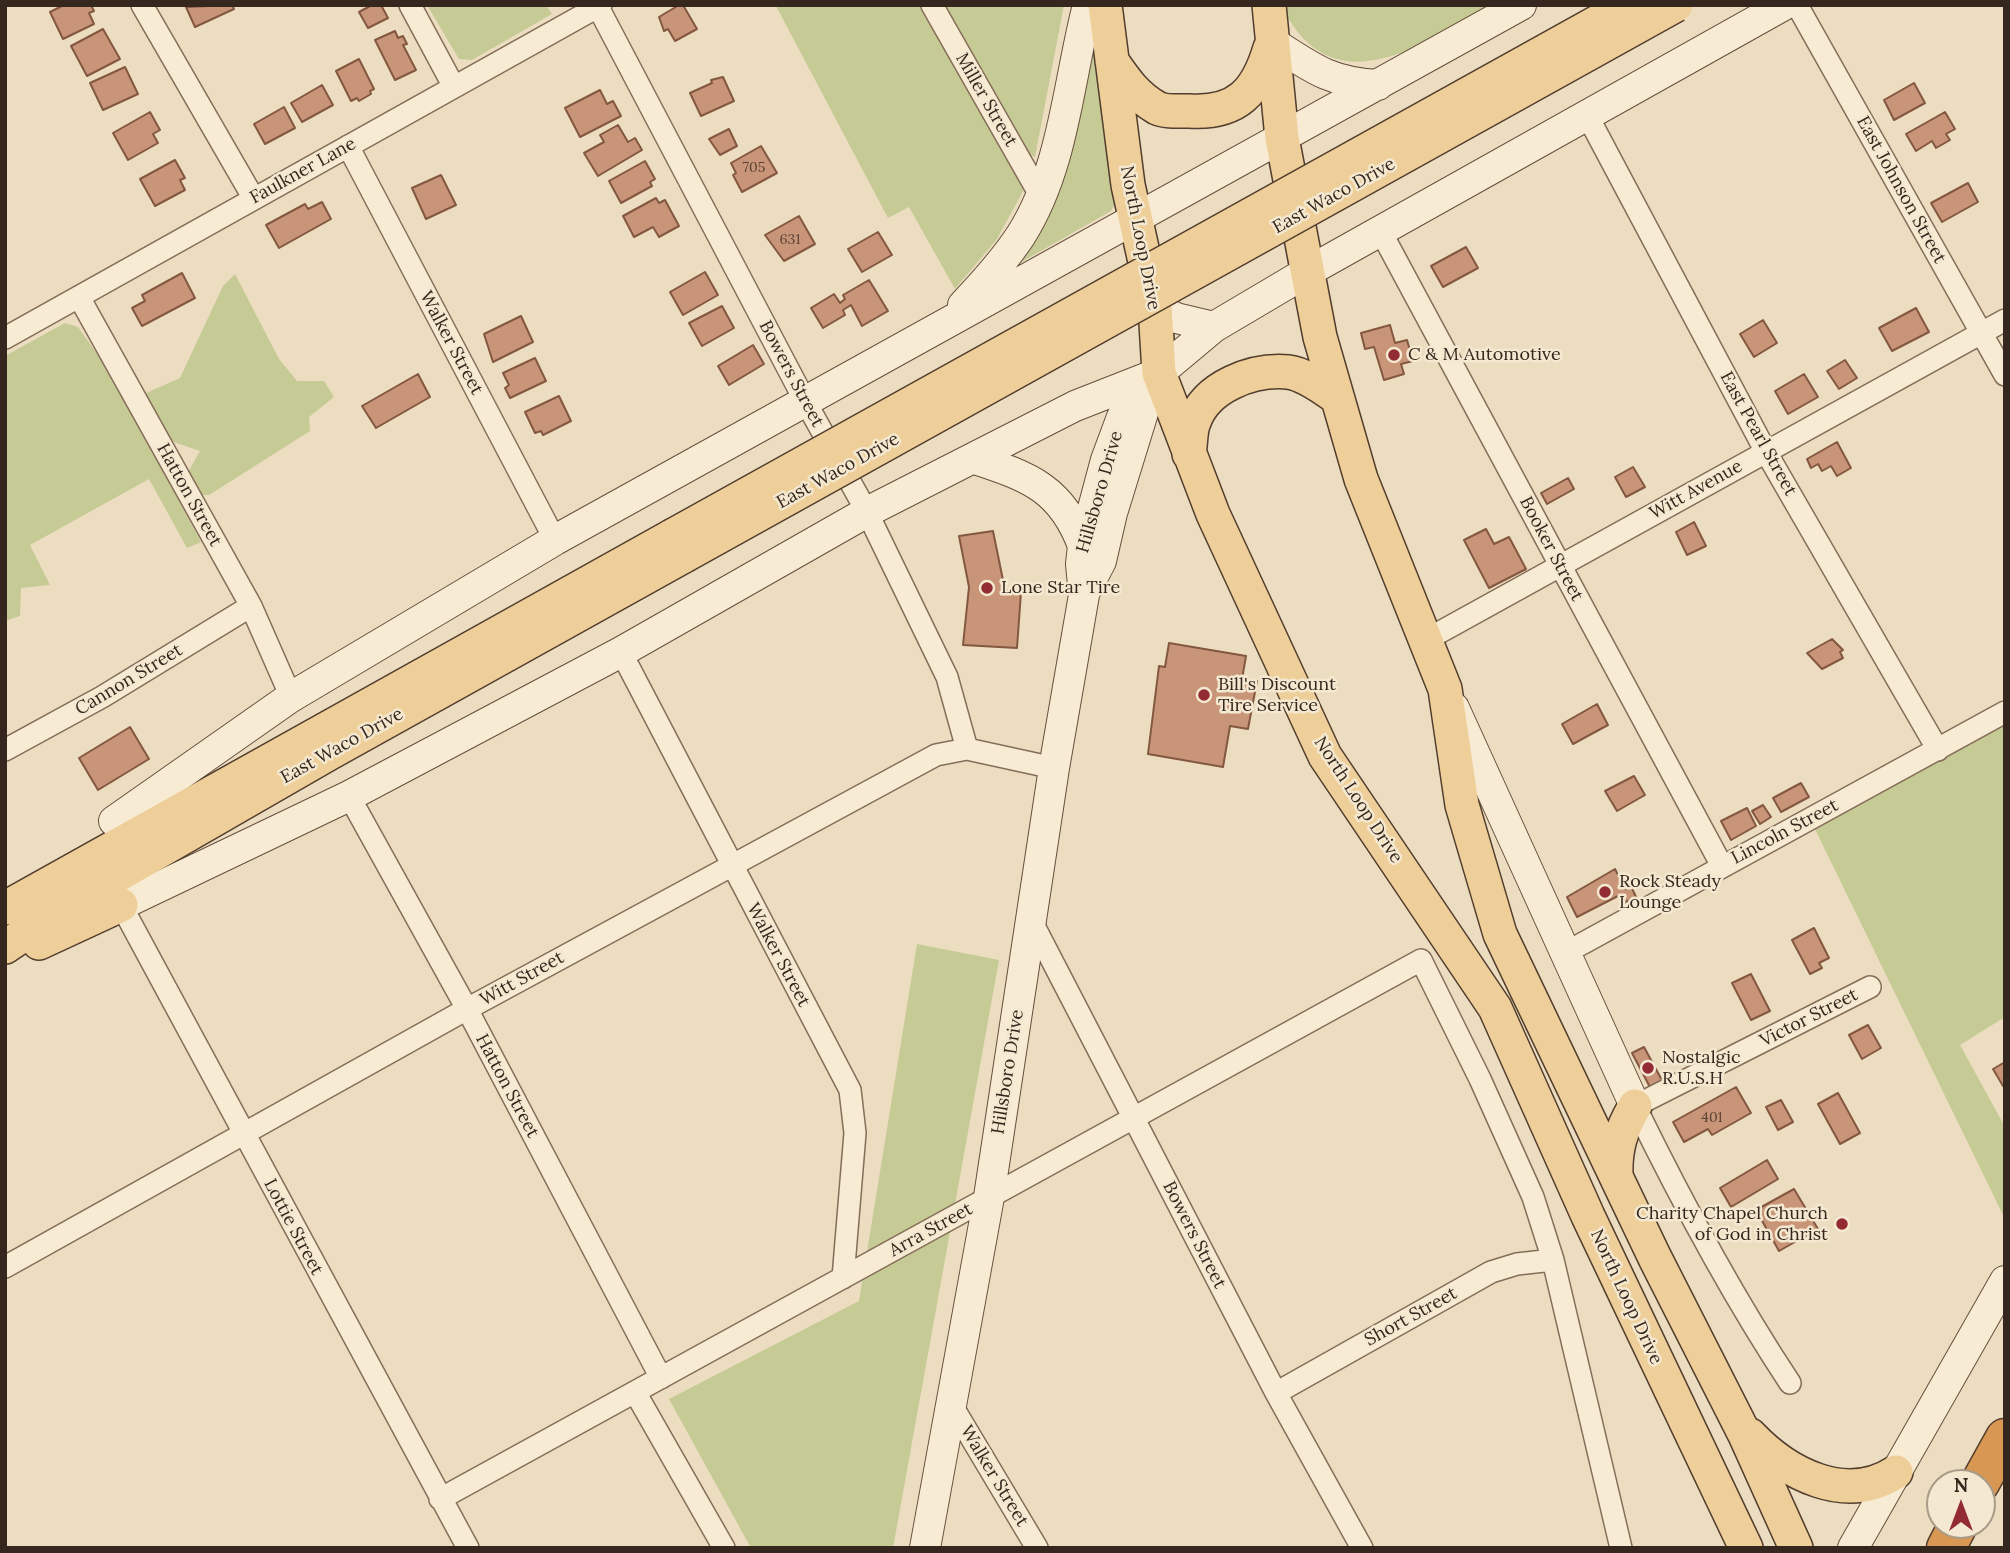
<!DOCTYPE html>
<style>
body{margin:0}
#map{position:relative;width:2010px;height:1553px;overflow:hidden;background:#ecddc1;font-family:Lora,serif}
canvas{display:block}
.frame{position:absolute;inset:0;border:7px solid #35271d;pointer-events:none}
.north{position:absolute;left:1926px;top:1469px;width:70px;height:70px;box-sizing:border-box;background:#f4e8d0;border:2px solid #a89b88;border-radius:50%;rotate:0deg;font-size:19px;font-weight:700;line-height:28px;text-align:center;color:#35271d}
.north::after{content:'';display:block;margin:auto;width:24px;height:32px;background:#922b32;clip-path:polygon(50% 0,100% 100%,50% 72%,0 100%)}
</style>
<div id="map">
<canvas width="2010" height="1553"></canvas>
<div class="frame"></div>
<div class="north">N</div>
</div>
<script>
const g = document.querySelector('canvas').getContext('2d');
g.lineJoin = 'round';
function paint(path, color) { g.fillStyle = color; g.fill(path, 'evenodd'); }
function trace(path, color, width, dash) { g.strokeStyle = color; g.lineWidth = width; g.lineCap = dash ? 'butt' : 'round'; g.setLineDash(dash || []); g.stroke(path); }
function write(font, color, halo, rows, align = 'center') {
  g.font = font + ' Lora,serif'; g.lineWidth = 5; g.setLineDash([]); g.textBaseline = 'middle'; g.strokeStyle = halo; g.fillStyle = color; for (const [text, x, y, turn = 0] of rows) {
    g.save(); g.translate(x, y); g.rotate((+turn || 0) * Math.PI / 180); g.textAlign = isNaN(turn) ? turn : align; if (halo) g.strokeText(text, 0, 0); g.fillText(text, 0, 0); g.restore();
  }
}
paint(new Path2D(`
 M427,5H546L552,14L472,60L459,59Z
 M927,5L1027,184L997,239L955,289L909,207L888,218L776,6Z
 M942,5H1064L1035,157L1024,153Z
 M1283,5H1491C1439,34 1360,93 1306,41C1297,32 1286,18 1283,5Z
 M1094,21L1099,93L1117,200L1111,211L1011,268Z
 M235,274L279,359L297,381H324L334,397L309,417L310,431L209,495H197L185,478L200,451L165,439L144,394L180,378L223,286Z
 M65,323L78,327L113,376L201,542L187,548L149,479L30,545L50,585L21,588L20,616L5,621V356Z
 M2005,720V1017L1960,1045L2005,1127V1219L1813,825Z
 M917,944L999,960L893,1548H751L669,1399L859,1301Z`), '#c6ca95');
const building = new Path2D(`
 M64,5H91L94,11L89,13L94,24L63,39L50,12Z
 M232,5L234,9L195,27L186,7Z
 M372,5H381L388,18L368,28L359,12Z
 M679,5H683L697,29L675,41L668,29L664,31L659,17Z
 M103,29L120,59L87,76L71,46Z
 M395,31L398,38L403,36L407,44L403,45L416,70L395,80L375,40Z
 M359,59L374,89L370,91L371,94L359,101L357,98L351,101L336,71Z
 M125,67L138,94L103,110L90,83Z
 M723,77L734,101L701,116L690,93L712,83L711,80Z
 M1914,83L1925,103L1894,120L1884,100Z
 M322,85L333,105L302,122L291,103Z
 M600,90L607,104L613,101L621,116L580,137L565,108Z
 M284,107L295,128L265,144L254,124Z
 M150,112L160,130L153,134L158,143L128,160L113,133Z
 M1945,112L1955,129L1946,134L1950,140L1936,148L1932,141L1916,151L1906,134Z
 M618,125L628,142L635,138L642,150L598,176L584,153L604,142L600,135Z
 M729,129L737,146L720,155L709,139Z
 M761,146L777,173L742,192L733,175L736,173L731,163Z
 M175,160L185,178L180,180L185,190L155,206L140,179Z
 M645,161L655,179L650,182L652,186L621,203L609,181Z
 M441,175L456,205L426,219L412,188Z
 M1968,183L1978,202L1942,222L1931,203Z
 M656,198L659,203L665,200L679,226L659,237L653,227L634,237L623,216Z
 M322,202L331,219L279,248L266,225L305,204L308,209Z
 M799,216L815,244L784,261L765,235Z
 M878,232L892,255L862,272L848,249Z
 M1466,247L1478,268L1443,287L1431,266Z
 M705,272L718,295L683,315L670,292Z
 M182,273L195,298L142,326L132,308L145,301L142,295Z
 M869,280L888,311L862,326L851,305L843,310L845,315L823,328L811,308L834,294L840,303L845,299L843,295Z
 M722,306L734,328L702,346L689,323Z
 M1916,308L1929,332L1892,351L1879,328Z
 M521,316L533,342L493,362L484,334Z
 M1763,320L1777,343L1754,357L1740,334Z
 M1390,325L1395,343L1407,340L1413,361L1401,364L1404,374L1384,380L1374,347L1365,349L1361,333Z
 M753,345L764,364L729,385L718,366Z
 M535,358L546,381L510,398L505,388L509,385L503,373Z
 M1845,360L1857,378L1839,389L1827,371Z
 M418,374L430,397L376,428L362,406Z
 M1804,374L1818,397L1788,414L1775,391Z
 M559,396L571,421L543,435L541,431L535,433L525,412Z
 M1837,442L1851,468L1837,476L1831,466L1822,471L1818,464L1811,468L1807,459Z
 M1633,467L1645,487L1626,497L1615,477Z
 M1568,478L1574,489L1547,504L1541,493Z
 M1694,522L1706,546L1687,555L1676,532Z
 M1486,529L1494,544L1509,537L1526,569L1489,588L1464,540Z
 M993,531L1005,590L1021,592L1017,648L963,645L969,587L959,536Z
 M1832,639L1843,650L1840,652L1843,658L1822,669L1807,653Z
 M1169,643L1246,656L1242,679L1257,681L1248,729L1230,726L1223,767L1148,754L1159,666L1165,667Z
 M1597,704L1608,725L1573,744L1562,724Z
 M130,727L149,759L98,790L79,758Z
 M1634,776L1645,795L1617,811L1605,791Z
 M1801,783L1809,797L1781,812L1773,798Z
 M1763,805L1771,817L1760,824L1752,811Z
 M1747,808L1756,826L1731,840L1721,821Z
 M1615,869L1625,889L1631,886L1636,897L1624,903L1620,895L1577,917L1567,897Z
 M1814,928L1829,958L1819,963L1822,968L1810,974L1792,940Z
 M1751,974L1770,1011L1751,1020L1732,983Z
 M1868,1025L1881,1048L1862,1059L1849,1035Z
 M1644,1047L1664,1084L1652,1091L1632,1053Z
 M2005,1062V1084L2003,1086L1993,1069Z
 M1736,1087L1751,1113L1712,1135L1708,1129L1684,1142L1673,1122Z
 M1838,1093L1860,1133L1840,1144L1818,1104Z
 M1781,1100L1793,1122L1778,1130L1766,1107Z
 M1767,1160L1778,1179L1731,1207L1720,1188Z
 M1794,1189L1818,1229L1779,1251L1756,1210Z`);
paint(building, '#c99578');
trace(building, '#835740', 2);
const street = new Path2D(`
 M142,5L254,199
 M410,5L454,87
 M932,5L1040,195
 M1797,5L2005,375
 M598,7L805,401L867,512L947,677L967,749
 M1587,115L1766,452L1938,750
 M348,146L555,540
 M1381,232L1722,866
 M79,297L251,606L291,697
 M5,338L601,5
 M1424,641L2005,320
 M621,652L850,1090L855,1133L843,1278
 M5,750L102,697L251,606
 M349,796L467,1009L661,1378
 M121,905L468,1548
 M1031,920L1276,1393L1362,1548
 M1567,952L2005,712
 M5,1267L467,1009L936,755L967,749L1054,768
 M1790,1383C1731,1294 1682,1202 1635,1106L1870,987
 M635,1392L724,1548
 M1276,1393L1491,1272L1517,1264L1553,1260
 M951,1404L1037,1548
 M440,1499L1421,960L1480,1079L1533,1197L1553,1260L1621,1548`);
const secondary = new Path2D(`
 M1272,42C1312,68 1329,82 1378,85
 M963,305C984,283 1004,261 1021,235C1064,167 1068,82 1088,5
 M1155,307L1176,318L1214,327
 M975,459C1030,477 1062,489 1083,546
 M1087,588L1101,561L1112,513L1149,393
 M1454,708L1635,1106
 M114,821L291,697L555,540L1521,5
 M121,905L349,796L621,652L867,512L1075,406L1159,373L1214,327L1307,272L1784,5
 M925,1548L989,1197L1054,768L1084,595L1081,564L1083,546L1106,460L1122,417L1145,402
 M1853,1548L2005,1281`);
const primary = new Path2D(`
 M1105,5L1128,185L1155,307L1159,373L1213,514L1325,756L1495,1008L1588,1216L1746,1548
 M1269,5L1282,138L1320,337L1361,479L1445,689L1462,805L1500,934L1655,1258L1745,1435L1796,1548
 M1112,61C1125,80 1136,96 1157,108C1165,112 1179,111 1189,111C1237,114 1257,92 1270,48
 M1189,454C1191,444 1190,431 1194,422C1206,386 1253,369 1288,372C1305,374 1323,388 1336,397
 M5,908L672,536
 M39,943L121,905
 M5,947L73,901L330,753L684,556
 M1616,1176C1615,1148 1621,1130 1635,1106
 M1750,1435C1787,1474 1846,1505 1896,1472`);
const highway = new Path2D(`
 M1980,1483L2005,1438
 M1946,1548L1958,1525`);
trace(street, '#856e59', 24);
trace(secondary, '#664f3d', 32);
trace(primary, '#523d2e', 36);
trace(highway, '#523d2e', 41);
trace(street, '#f7ebd4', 21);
trace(secondary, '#f7ebd4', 30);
trace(primary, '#efcf99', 33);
trace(highway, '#d99754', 38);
const primaryBridge = new Path2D(`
 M672,536L1628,5
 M684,556L1676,5`);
trace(primaryBridge, '#523d2e', 36, []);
trace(primaryBridge, '#efcf99', 33);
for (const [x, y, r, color] of [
 [1394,355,7,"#922b32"],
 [987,588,7,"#922b32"],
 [1204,695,7,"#922b32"],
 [1605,892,7,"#922b32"],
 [1648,1068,7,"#922b32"],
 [1842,1224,7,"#922b32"]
]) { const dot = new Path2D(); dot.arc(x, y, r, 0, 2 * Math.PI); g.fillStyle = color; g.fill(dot); trace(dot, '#f4e8d0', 2.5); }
write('14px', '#5a4234', null, [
 ["705",754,168],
 ["631",790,240],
 ["401",1712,1118]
]);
write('18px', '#35271d', '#f4e8d0', [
 ["Miller Street",986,100,60],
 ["Faulkner Lane",303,171,-29],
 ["East Johnson Street",1901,190,61],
 ["East Waco Drive",1334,196,-29],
 ["North Loop Drive",1140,238,79],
 ["Walker Street",451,343,62],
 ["Bowers Street",791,374,62],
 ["East Pearl Street",1758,434,61],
 ["East Waco Drive",838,471,-29],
 ["Witt Avenue",1696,490,-29],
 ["Hillsboro Drive",1100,492,-74],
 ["Hatton Street",189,495,61],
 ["Booker Street",1551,549,62],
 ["Cannon Street",129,680,-31],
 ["East Waco Drive",342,746,-29],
 ["North Loop Drive",1358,800,57],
 ["Lincoln Street",1785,832,-28],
 ["Walker Street",778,955,62],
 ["Witt Street",522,979,-29],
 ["Victor Street",1809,1018,-27],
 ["Hillsboro Drive",1008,1072,-81],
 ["Hatton Street",507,1086,62],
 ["Lottie Street",293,1227,62],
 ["Arra Street",931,1230,-29],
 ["Bowers Street",1194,1235,63],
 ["North Loop Drive",1626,1297,65],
 ["Short Street",1411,1317,-29],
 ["Walker Street",994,1476,59]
]);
write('18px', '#35271d', '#f4e8d0', [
 ["C & M Automotive",1408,355],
 ["Lone Star Tire",1001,588],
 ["Bill's Discount",1218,685],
 ["Tire Service",1218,706],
 ["Rock Steady",1619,882],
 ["Lounge",1619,903],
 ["Nostalgic",1662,1058],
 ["R.U.S.H",1662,1079],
 ["Charity Chapel Church",1828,1214,"right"],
 ["of God in Christ",1828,1235,"right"]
], 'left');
</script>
